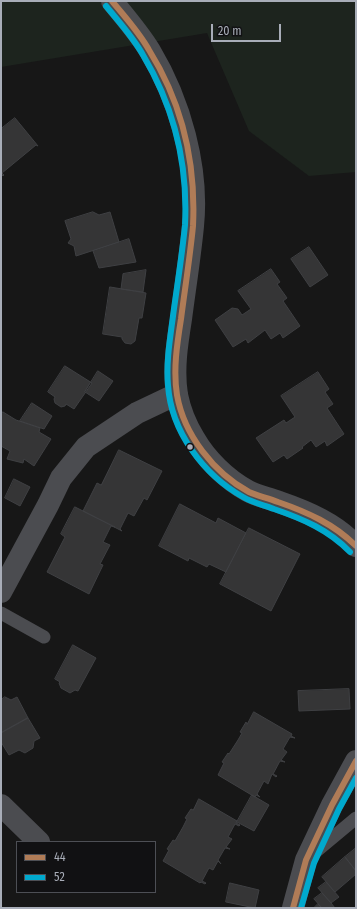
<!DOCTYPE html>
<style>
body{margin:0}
#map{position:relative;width:357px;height:909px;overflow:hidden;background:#171717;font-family:"Fira Sans Condensed",sans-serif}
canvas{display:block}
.frame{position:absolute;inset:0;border:2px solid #a8adb8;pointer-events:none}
.legend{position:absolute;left:16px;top:841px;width:140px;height:52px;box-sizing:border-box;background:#111113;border:1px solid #4d4f55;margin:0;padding:5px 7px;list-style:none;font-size:12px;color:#a8adb8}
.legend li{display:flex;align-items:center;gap:8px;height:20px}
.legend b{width:20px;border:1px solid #4d4f55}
.scale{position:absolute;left:211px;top:24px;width:70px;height:18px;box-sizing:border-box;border:2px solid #a8adb8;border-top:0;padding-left:5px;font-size:12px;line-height:14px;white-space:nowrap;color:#a8adb8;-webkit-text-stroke:3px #111113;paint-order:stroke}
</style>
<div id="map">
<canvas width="357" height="909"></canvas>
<div class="frame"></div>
<ul class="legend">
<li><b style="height:5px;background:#b07c57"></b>44</li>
<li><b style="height:5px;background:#00a9ce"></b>52</li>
</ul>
<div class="scale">20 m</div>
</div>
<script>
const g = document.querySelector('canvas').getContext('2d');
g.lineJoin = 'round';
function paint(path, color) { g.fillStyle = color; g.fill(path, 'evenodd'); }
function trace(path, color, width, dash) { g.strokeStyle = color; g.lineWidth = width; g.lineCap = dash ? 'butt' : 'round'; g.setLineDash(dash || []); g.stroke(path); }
paint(new Path2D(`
 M1,1H356V172L309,176L249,131L207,33L1,67Z`), '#1d241e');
const building = new Path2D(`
 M15,118L38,146L36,145L2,173L4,175L3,176L1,174V129Z
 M93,212L99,215L110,212L119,242L76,256L74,246L68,243L71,239L65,221Z
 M129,239L136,262L99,268L93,251Z
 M309,247L328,275L310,287L291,259Z
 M271,269L280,282L277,284L287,298L283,301L300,326L283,338L280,333L271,339L265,330L248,343L246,339L233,347L215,320L232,308L238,309L242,315L251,309L238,291Z
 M146,270L143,292L121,289L123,274Z
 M110,287L146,293L142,318H139L135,341L131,344L125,343L122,339V337L103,334Z
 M65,366L92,383L74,409L66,404L65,406L61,407L55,403L54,399L55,397L48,392Z
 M98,371L113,381L99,401L85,392Z
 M318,372L329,389L325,392L333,404L327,408L344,434L327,446L325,441L316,447L311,440L302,447L303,448L287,459L284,455L273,462L256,438L284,420L286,423L295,417L281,396Z
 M32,403L52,416L44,429L20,421Z
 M3,412L16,420L40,428L39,432L51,439L34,466L24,459L23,463L7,459L10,451L1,446V416Z
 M119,450L162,471L147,500L144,498L134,516L128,513L120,529L122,531L83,511L97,483L101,485Z
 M14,479L30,487L20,506L5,498Z
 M180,504L216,523L218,518L246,533L226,572L209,564L207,567L189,558L188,561L159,546Z
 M75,507L115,527L111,526L103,542L110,545L100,564L103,565L89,594L47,572L65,537L61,534Z
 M249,528L300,554L271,611L220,584Z
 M73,645L96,658L78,691L75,690L70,693L61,688L59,683L60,682L55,679Z
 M349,689L350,709L299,711L298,691Z
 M5,697L11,700L17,697L28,718L1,733V700Z
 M254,712L292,734L291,736L295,738L290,737L283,749L287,752L281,760L285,762L280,761L273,774L277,776L276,777L272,774L268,784L264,781L257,794L260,797L256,795L255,797L218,775L224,763L222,762L228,753L229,754L238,740L242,733L240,732L246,722L247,724Z
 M28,718L40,738L34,741L33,748L25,753L19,750L9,755L1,742V733Z
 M252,795L269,805L254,831L237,822Z
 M199,799L237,821L236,823L240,825L239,826L235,824L228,837L232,839L226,847L230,849L225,848L218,860L221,864L218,861L213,870L209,868L202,881L206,883L205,884L201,882L200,883L163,861L169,850L167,849L173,840L175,841L183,827L187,819L185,818L191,809L193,810Z
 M356,848V871L345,857Z
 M345,857L356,871V874L335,892L322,877Z
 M326,882L339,897L331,903L318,888Z
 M230,883L259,890L255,908L226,902Z
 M322,893L331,903L335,908H322L314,899Z
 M318,904L322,908H314Z`);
paint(building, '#353536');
trace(building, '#3f4043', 1);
trace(new Path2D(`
 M1,613L44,637
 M313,854L356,818`), '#4b4c50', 13);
trace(new Path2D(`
 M112,1C125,17 139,33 150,51C180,101 199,168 193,226C190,257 185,288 181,319C177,344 173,370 177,395C180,410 186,425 194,438C206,459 226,479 248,491C257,496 269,498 279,502C308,512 336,524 356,546
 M1,592L48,505L61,478L86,447L137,413L177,394
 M1,805L39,842
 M293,908L306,860L332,805L356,761`), '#4b4c50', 22);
trace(new Path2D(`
 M112,1C125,17 139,32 149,50C182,103 196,164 193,226C190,257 185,288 181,319C177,344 173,370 177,395C184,435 214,473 249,492C258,496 268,498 278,502C307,512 334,524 356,546
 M293,908L306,860L332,805L356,761`), '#b07c57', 6);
trace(new Path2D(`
 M106,6C119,22 133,37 143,55C174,107 188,165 185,225C182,256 177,286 173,316C170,339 166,362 168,385C171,432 204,475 243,497C253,503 264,505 274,509C303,519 329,530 350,552
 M301,908L314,863L339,809L356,778`), '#00a9ce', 6);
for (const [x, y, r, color] of [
 [190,447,3.5,"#a8adb8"]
]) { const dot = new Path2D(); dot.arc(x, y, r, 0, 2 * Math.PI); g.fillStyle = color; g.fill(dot); trace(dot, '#111113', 1.5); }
</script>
